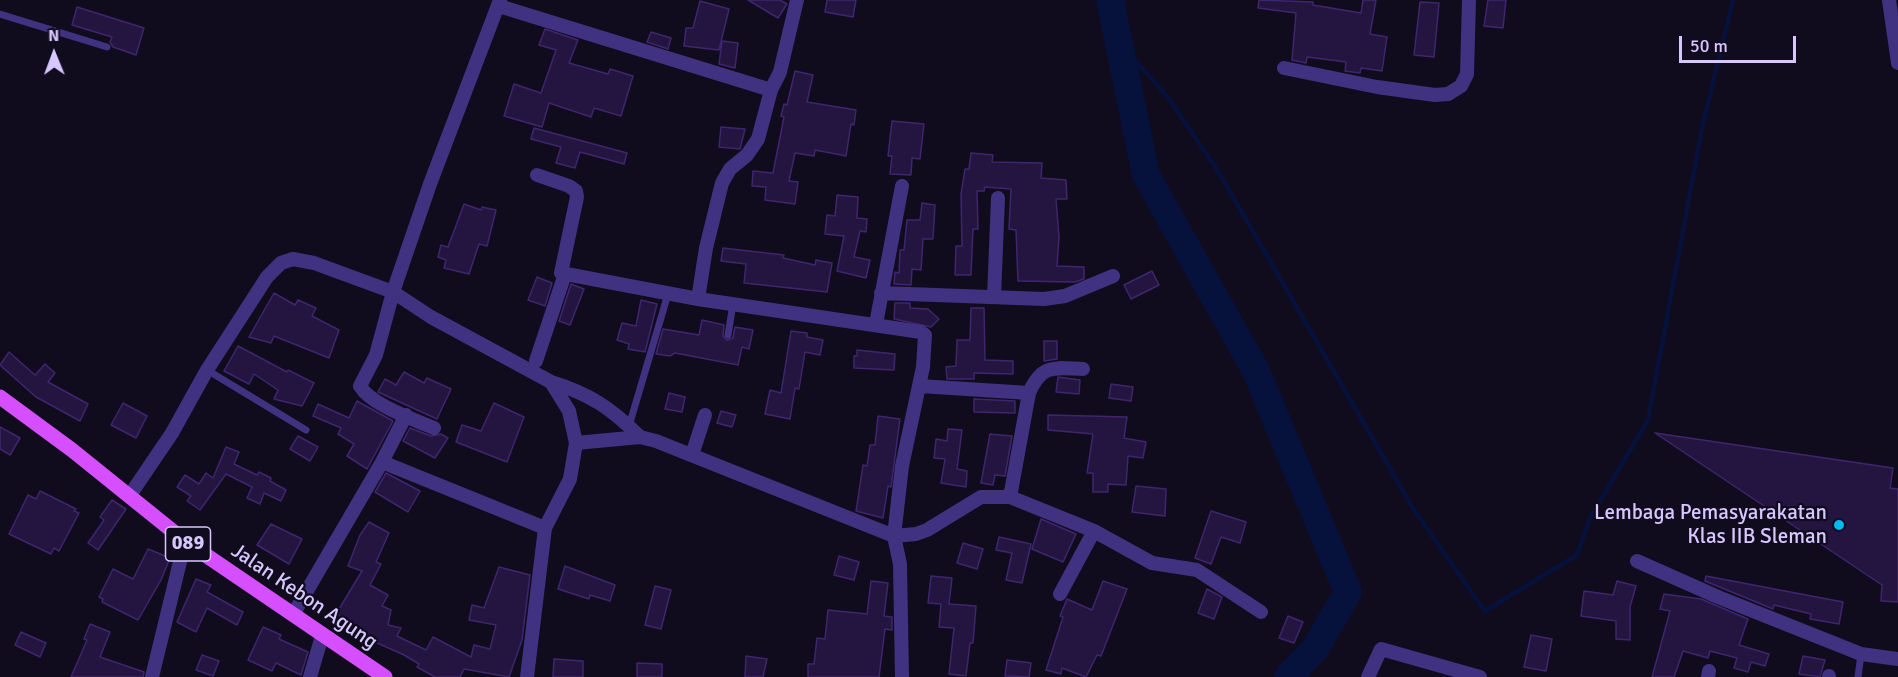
<!DOCTYPE html>
<style>
body{margin:0}
#map{position:relative;width:1898px;height:677px;overflow:hidden;background:#110b1e;font-family:Signika,sans-serif}
canvas{display:block}
.north{position:absolute;left:24px;top:24px;width:60px;height:60px;-webkit-text-stroke:4px #110b1e;paint-order:stroke;rotate:359deg;font-size:16px;font-weight:700;line-height:24px;text-align:center;color:#d6c8ff}
.north::after{content:'';display:block;margin:auto;width:21px;height:27px;background:#d6c8ff;clip-path:polygon(50% 0,100% 100%,50% 72%,0 100%)}
.scale{position:absolute;left:1679px;top:36px;width:117px;height:27px;box-sizing:border-box;border:3px solid #d6c8ff;border-top:0;padding-left:8px;font-size:18px;line-height:21px;white-space:nowrap;color:#d6c8ff;-webkit-text-stroke:4px #110b1e;paint-order:stroke}
</style>
<div id="map">
<canvas width="1898" height="677"></canvas>
<div class="north">N</div>
<div class="scale">50 m</div>
</div>
<script>
const g = document.querySelector('canvas').getContext('2d');
g.lineJoin = 'round';
function trace(path, color, width, dash) { g.strokeStyle = color; g.lineWidth = width; g.lineCap = dash ? 'butt' : 'round'; g.setLineDash(dash || []); g.stroke(path); }
function paint(path, color) { g.fillStyle = color; g.fill(path, 'evenodd'); }
function write(font, color, halo, rows, align = 'center') {
  g.font = font + ' Signika,sans-serif'; g.lineWidth = 4.5; g.setLineDash([]); g.textBaseline = 'middle'; g.strokeStyle = halo; g.fillStyle = color; for (const [text, x, y, turn = 0] of rows) {
    g.save(); g.translate(x, y); g.rotate((+turn || 0) * Math.PI / 180); g.textAlign = isNaN(turn) ? turn : align; if (halo) g.strokeText(text, 0, 0); g.fillText(text, 0, 0); g.restore();
  }
}
trace(new Path2D(`
 M1118,41L1167,96L1218,171L1414,510L1485,611L1577,555L1590,518L1648,420L1702,128L1733,0`), '#06123c', 4.5);
trace(new Path2D(`
 M1110,0L1146,175L1256,371L1348,592L1315,649L1288,677`), '#06123c', 28);
const building = new Path2D(`
 M748,0H780L787,4L778,18Z
 M827,0H856L853,17L825,12Z
 M1259,0L1313,2V5L1361,13L1363,0H1376L1370,34L1387,37L1382,71L1361,68L1360,73L1345,71L1346,62L1307,57L1306,63L1292,60L1296,13L1258,8Z
 M1488,0H1506L1503,28L1484,26Z
 M700,1L729,9L719,50L684,46L686,28H693Z
 M1420,2L1439,3L1434,57L1414,55Z
 M77,7L144,28L136,55L113,47L110,42L112,37L72,25Z
 M545,29L578,40L569,63L608,74L610,69L633,76L621,116L594,108L591,117L549,103L542,127L504,116L514,84L541,93L556,50L539,45Z
 M651,32L671,38L668,49L647,42Z
 M722,41L738,43L735,68L719,64Z
 M795,71L813,75L807,102L856,110L854,125L851,124L846,156L815,150L814,156L795,153L789,181L798,182L795,204L765,200L766,187L752,186L753,171L773,173L784,117L781,116L784,104L787,105Z
 M892,121L924,124L920,159L912,158L911,175L890,174L892,156H888Z
 M721,127L745,129L740,149L719,147Z
 M534,128L627,153L624,164L580,152L575,168L556,163L561,147L531,139Z
 M971,153L993,155L992,162L1042,163L1041,178L1066,180L1067,199H1056L1059,237L1057,266L1084,267V279L1075,282L1018,281L1016,230L1009,229L1011,189L985,187L984,191H977L978,229H973L971,275H955L956,246H962L961,194L965,169H969Z
 M837,195L858,197L857,218L867,219L866,232L860,231L854,257L870,260L866,278L837,271L844,236L825,234L827,215L835,216Z
 M922,203L935,205L933,239H923L921,270L912,269L911,285L894,284L895,272L899,273L900,250H904L907,220H920Z
 M464,204L481,210L482,207L496,210L487,246L479,244L469,274L444,268L446,260L438,257L441,245L448,247Z
 M723,248L784,255L783,258L815,265L816,260L832,263L827,292L744,283L746,264L721,261Z
 M1152,271L1159,285L1131,299L1124,285Z
 M537,277L552,283L545,306L528,300Z
 M571,284L584,289L570,325L559,321Z
 M274,293L295,305L298,300L316,308L312,316L339,330L329,358L274,336L271,343L249,337Z
 M641,300L657,304L645,352L628,349L629,344L617,340L622,323L636,326Z
 M895,303H910V308L928,309L939,319L931,327L894,319Z
 M971,308H984L985,360L1013,361V374L974,373V379H947L946,367L956,366L957,340H970Z
 M702,320L724,325L723,336L727,340L733,338L735,327L753,330L749,349L742,347L738,365L675,353L670,356L656,354L663,329L699,335Z
 M791,331L807,333V337L823,340L820,355L805,352L799,389L795,388L790,419L765,414L770,390L781,393Z
 M1044,341H1057V359L1044,361Z
 M238,346L287,372L288,370L314,383L302,406L274,399L278,390L254,374L249,384L224,371Z
 M857,350L895,354L894,370L854,368V356H857Z
 M9,352L35,375L45,364L55,373L48,382L88,404L80,421L36,397L0,365Z
 M404,372L424,383L427,378L451,389L437,419L378,392L385,379L396,385Z
 M1058,377L1080,380L1079,394L1056,392Z
 M1111,384L1133,387L1131,401L1109,398Z
 M669,393L685,397L682,412L665,409Z
 M974,399L1015,401V413L974,412Z
 M357,401L393,421L367,469L347,456L354,444L338,434L341,428L313,416L318,404L349,418Z
 M123,403L147,416L136,438L111,425Z
 M494,403L524,417L507,462L456,442L462,425L481,431Z
 M721,411L736,415L732,427L717,423Z
 M1048,415L1127,417L1124,438L1146,442L1143,458L1128,456L1126,485L1108,484V492H1093V473H1087L1093,434L1048,430Z
 M878,416L900,419L891,487L888,486L883,518L856,511L863,465L867,466L870,445H875Z
 M0,427L20,438L10,455L0,449Z
 M410,428L431,436L441,434L448,438L435,458L403,441Z
 M948,429L962,430L957,469L967,471L966,487L941,483L945,459L934,458L936,439L947,441Z
 M1655,433L1893,468L1890,488L1898,489V602L1881,601L1882,585Z
 M990,434L1012,436L1005,476L995,475L993,485L981,483Z
 M298,436L318,447L310,461L290,449Z
 M226,447L239,452L234,464L257,475L259,472L271,478L270,481L286,490L281,501L264,493L260,504L247,498L252,487L226,474L200,510L187,501L191,496L177,487L185,475L199,484L206,473L213,478Z
 M386,473L420,491L408,512L375,492Z
 M1136,486L1166,489L1165,516L1132,512Z
 M40,491L76,509L74,511L79,513L59,551L54,548L51,554L9,534L28,495L36,499Z
 M112,500L126,509L98,550L88,543L104,520L100,517Z
 M1211,511L1246,522L1240,543L1221,537L1211,564L1195,558Z
 M1041,519L1076,534L1063,562L1032,549Z
 M369,522L389,533L376,562L381,564L370,585L388,595L382,606L391,610L388,625L401,628L397,636L426,650L433,637L471,657L474,645L490,649L496,625L469,620L472,605L484,608L499,567L530,575L522,640L509,677L464,669L460,677H435L417,667L419,664L404,655L364,637L353,629L355,625L336,614L362,571L348,566L360,535Z
 M271,524L302,539L289,564L257,545Z
 M999,537L1031,544L1022,583L1006,580L1012,553L996,550Z
 M963,543L983,549L977,569L957,563Z
 M148,549L170,558L161,580L138,620L102,602L103,599L99,597L113,569L133,579Z
 M839,556L859,562L854,580L834,575Z
 M565,566L615,585L610,601L590,595L589,599L558,589Z
 M931,576L952,578L949,604L976,606L973,643H970L966,676L949,674L954,628L939,627L941,604L928,603Z
 M1706,576L1843,602L1839,624L1810,619L1811,614L1774,605L1773,609L1705,581Z
 M196,579L211,585L207,592L243,612L237,625L207,608L196,632L177,622Z
 M871,581L888,583L884,616L892,617V630L885,629L879,677H808V664H814L817,638L825,639L828,610L867,614Z
 M1103,581L1127,589L1101,656L1097,655L1086,677L1062,668L1061,674L1046,670L1063,617L1060,616L1067,599L1092,610Z
 M1617,581L1636,586L1630,607V640L1616,639V621L1581,616L1584,591L1613,595Z
 M655,586L671,590L661,629L645,625Z
 M1207,589L1222,597L1214,619L1198,613Z
 M1664,594L1701,599L1748,619L1739,645L1769,654L1765,666L1751,662L1748,672L1734,668L1737,658L1710,651L1708,658L1683,651L1674,677H1652L1670,611L1660,609Z
 M1288,616L1303,622L1294,643L1279,638Z
 M90,624L110,632L100,657L144,672L143,677H71L87,640L84,639Z
 M263,627L281,635L279,639L308,652L301,675L276,663L272,671L248,660Z
 M21,632L46,643L40,657L15,645Z
 M1531,635L1552,639L1546,671L1524,667Z
 M202,655L219,661L213,676L196,670Z
 M746,656L767,659L763,677H745Z
 M1803,656L1825,660L1820,677L1799,674Z
 M554,659L583,661V677H553Z
 M1007,660L1031,663L1029,677L1005,676Z
 M637,663L662,664V677H637Z`);
paint(building, '#241540');
trace(building, '#3e266e', 1.5);
trace(new Path2D(`
 M0,14L107,47
 M728,335L733,304
 M207,370L306,430
 M629,426L668,294
 M1858,677L1861,654`), '#403280', 7);
trace(new Path2D(`
 M797,0L780,72L771,90L758,139L747,155L730,169L722,183L706,248L698,299L921,332L925,335L923,367L902,466L894,536L900,564L902,677
 M1889,0L1898,63
 M499,6L771,90
 M1284,68L1377,87L1435,95L1448,94L1461,86L1467,74L1469,0
 M537,175L569,186L576,191L577,197L561,273L698,299
 M881,293L1044,299L1065,296L1113,276
 M994,297L998,198
 M876,324L902,186
 M536,361L565,274
 M551,382C590,394 611,408 640,437
 M920,386L1029,393
 M434,428C413,419 371,405 360,386L376,355L393,292L431,317L551,382L569,411L576,443L640,437L656,441L894,536L916,534L927,530L981,497H1010L1094,531L1152,563L1197,570L1261,612
 M692,455L705,415
 M382,462L545,528
 M130,495L172,433L207,370L267,277L281,263L293,259L314,263L393,292L430,184L500,0
 M1010,497L1029,393C1042,363 1055,368 1083,369
 M1637,561L1718,597L1861,654L1898,659
 M1060,594L1094,531
 M294,613L382,462L406,415
 M152,677L185,541
 M310,677L322,636
 M527,677L545,528L570,479L576,443
 M1368,677L1381,649L1480,677
 M1708,677L1709,671
 M1829,677V676`), '#403280', 14);
trace(new Path2D(`
 M0,397L72,450L185,541L385,677`), '#d64fff', 15);
for (const [x, y, r, color] of [
 [1839,525,6,"#00b8f3"]
]) { const dot = new Path2D(); dot.arc(x, y, r, 0, 2 * Math.PI); g.fillStyle = color; g.fill(dot); trace(dot, '#110b1e', 2); }
for (const [x, y, w] of [
 [188,544,45]
]) { const box = new Path2D(); box.roundRect(x - w / 2, y - 17, w, 34, 4.5); g.fillStyle = '#110b1e'; g.fill(box); trace(box, '#d6c8ff', 1.5); }
write('bold 20px', '#d6c8ff', null, [
 ["089",188,544]
]);
write('21px', '#d6c8ff', '#110b1e', [
 ["Lembaga Pemasyarakatan",1827,513],
 ["Klas IIB Sleman",1827,537]
], 'right');
write('21px', '#d6c8ff', '#110b1e', [
 ["Jalan Kebon Agung",304,597,34]
]);
</script>
